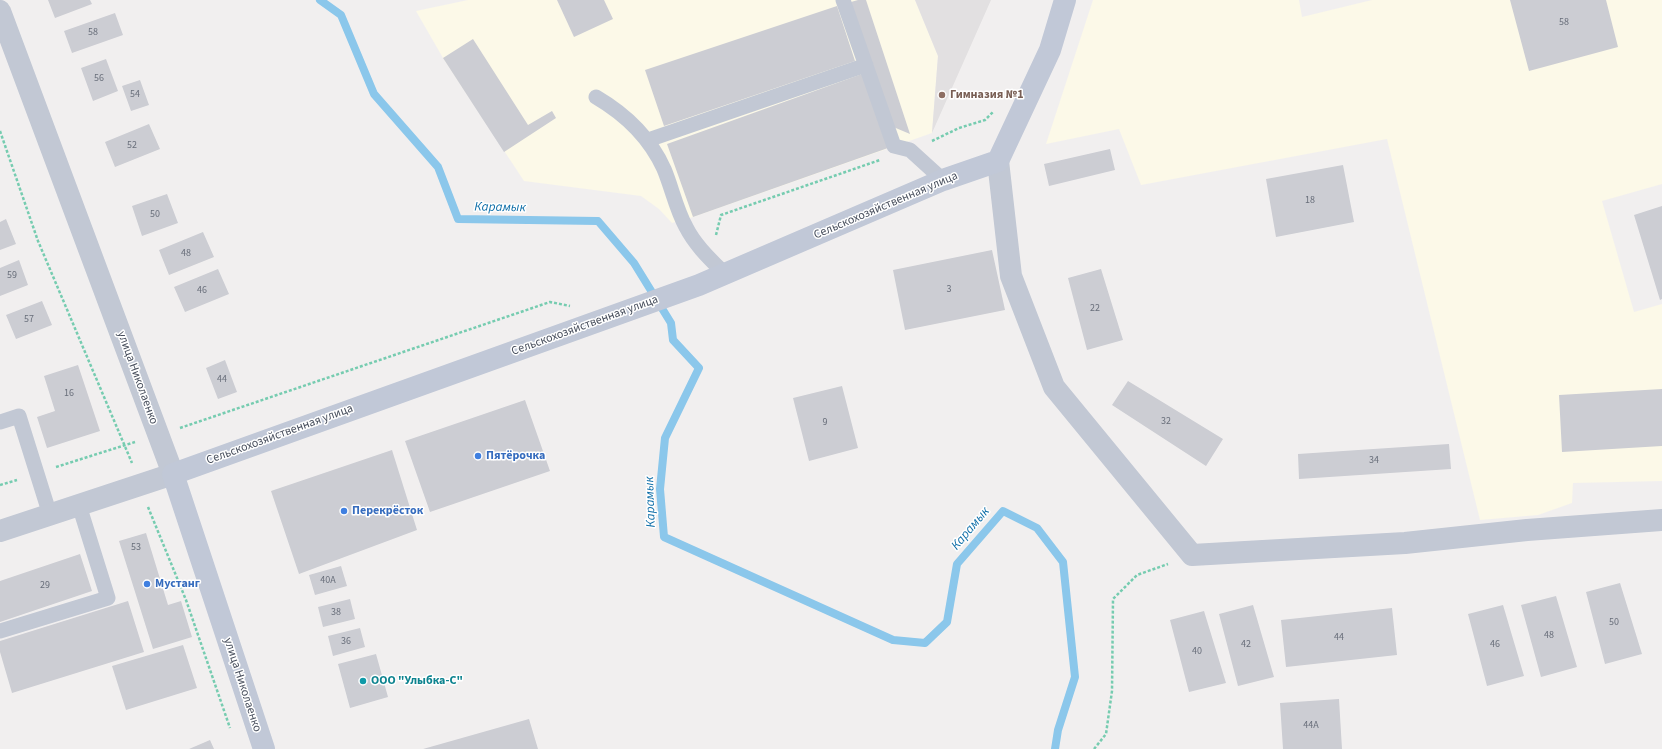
<!DOCTYPE html>
<meta charset="utf-8">
<style>
body{margin:0}
canvas{display:block;background:#f1efef}
</style>
<canvas width="1662" height="749"></canvas>
<script>
const g = document.querySelector('canvas').getContext('2d');
g.lineJoin = 'round';
function paint(path, color) { g.fillStyle = color; g.fill(path, 'evenodd'); }
function trace(path, color, width, dash) { g.strokeStyle = color; g.lineWidth = width; g.lineCap = dash ? 'butt' : 'round'; g.setLineDash(dash || []); g.stroke(path); }
function write(font, color, halo, rows, align = 'center') {
  g.font = font + ' "Source Sans 3",sans-serif'; g.lineWidth = 3; g.setLineDash([]); g.textBaseline = 'middle'; g.strokeStyle = halo; g.fillStyle = color; for (const [text, x, y, turn = 0] of rows) {
    g.save(); g.translate(x, y); g.rotate((+turn || 0) * Math.PI / 180); g.textAlign = isNaN(turn) ? turn : align; if (halo) g.strokeText(text, 0, 0); g.fillText(text, 0, 0); g.restore();
  }
}
paint(new Path2D(`
 M468,0H915L938,56L932,133L693,217L672,223L659,209L641,196L524,181L443,58L416,11Z
 M1093,0H1299L1302,17L1372,0H1662V184L1602,201L1634,312L1662,304V481L1573,483L1572,503L1538,515L1480,520L1387,139L1141,185L1119,129L1046,144Z`), '#fcf9e8');
paint(new Path2D(`
 M915,0H991L932,133L938,56Z`), '#e2e0e1');
trace(new Path2D(`
 M320,0L341,15L374,94L438,167L458,219L598,221L634,263L671,323L673,340L699,368L665,438L660,489L664,537L893,640L925,643L947,622L957,564L1003,511L1037,528L1063,562L1075,677L1058,730L1055,749`), '#8bc7eb', 8);
paint(new Path2D(`
 M48,0H90L92,4L55,18Z
 M557,0H604L613,19L574,37Z
 M858,0H866L910,134L891,126L851,2Z
 M1510,0H1606L1618,47L1529,71Z
 M837,6L855,61L664,126L645,70Z
 M115,13L123,35L72,53L64,31Z
 M473,39L528,125L552,111L556,118L504,152L443,58Z
 M106,59L118,91L93,101L81,68Z
 M862,74L888,148L693,217L667,144Z
 M140,80L149,105L131,111L122,86Z
 M149,124L160,149L115,167L105,142Z
 M1110,149L1115,170L1049,186L1044,164Z
 M1343,165L1354,222L1276,237L1266,179Z
 M167,194L178,223L142,236L132,206Z
 M1662,206V299L1660,300L1634,215Z
 M6,219L16,244L0,250V222Z
 M203,232L214,257L169,275L159,250Z
 M992,250L1005,310L905,330L893,270Z
 M19,260L28,285L0,296V268Z
 M218,269L229,294L185,312L174,287Z
 M1101,269L1123,340L1087,350L1068,278Z
 M42,301L52,325L16,339L6,315Z
 M225,360L237,392L218,399L206,368Z
 M78,365L100,431L47,448L37,417L55,411L44,376Z
 M1128,381L1223,439L1206,466L1112,405Z
 M842,386L858,448L809,461L793,398Z
 M1662,389V446L1562,452L1559,395Z
 M525,400L550,471L430,512L405,441Z
 M1449,444L1451,469L1299,479L1298,454Z
 M392,450L417,530L299,574L271,491Z
 M146,533L168,605L181,601L192,637L153,649L119,541Z
 M80,554L92,591L0,622V581Z
 M341,566L347,586L315,595L309,575Z
 M1620,583L1642,654L1605,664L1586,592Z
 M1556,596L1577,667L1541,677L1521,605Z
 M350,599L355,619L323,627L318,607Z
 M128,601L144,652L12,693L0,652V641Z
 M1253,605L1274,677L1238,686L1219,614Z
 M1503,605L1524,676L1487,686L1468,614Z
 M1392,608L1397,655L1286,667L1281,620Z
 M1204,611L1226,683L1189,692L1170,620Z
 M360,628L365,647L333,656L328,636Z
 M183,645L197,688L126,710L112,666Z
 M376,654L388,697L350,708L338,664Z
 M1339,699L1342,749H1283L1280,703Z
 M529,719L538,749H423Z
 M210,740L214,749H189Z`), '#cccdd3');
trace(new Path2D(`
 M0,131L38,241L132,463
 M932,141L959,128L985,120L993,112
 M716,235L721,215L880,160
 M180,428L550,302L570,306
 M56,467L135,442
 M0,485L17,480
 M148,507L186,600L230,728
 M1094,749L1106,734L1112,691L1113,599L1137,575L1168,564`), '#76ccb0', 2.5, [3, 2]);
trace(new Path2D(`
 M843,0L894,146L910,150L943,180
 M596,97C625,114 650,138 664,169C672,188 676,209 686,227C695,245 710,259 725,274
 M648,140L866,65
 M0,422L19,416L50,515
 M0,631L108,598L79,505`), '#c2c8d4', 15);
trace(new Path2D(`
 M0,11L173,474
 M998,161L1011,276L1054,387L1192,555L1405,543L1527,530L1662,520`), '#c2c8d4', 22);
trace(new Path2D(`
 M0,531L173,474`), '#c2c8d4', 22);
trace(new Path2D(`
 M264,749L173,474L699,285L943,180L998,161L1050,50L1065,0`), '#c1c8d7', 22);
for (const [x, y, r, color] of [
 [942,95,4,"#8d6e63"],
 [478,456,4,"#3f7fe0"],
 [344,511,4,"#3f7fe0"],
 [147,584,4,"#3f7fe0"],
 [363,681,4,"#0f9aa8"]
]) { const dot = new Path2D(); dot.arc(x, y, r, 0, 2 * Math.PI); g.fillStyle = color; g.fill(dot); trace(dot, '#fff', 1.5); }
write('10px', '#686e7a', null, [
 ["58",1564,23],
 ["58",93,33],
 ["56",99,79],
 ["54",135,95],
 ["52",132,146],
 ["18",1310,201],
 ["50",155,215],
 ["48",186,254],
 ["59",12,276],
 ["3",949,290],
 ["46",202,291],
 ["22",1095,309],
 ["57",29,320],
 ["44",222,380],
 ["16",69,394],
 ["32",1166,422],
 ["9",825,423],
 ["34",1374,461],
 ["53",136,548],
 ["40А",328,581],
 ["29",45,586],
 ["38",336,613],
 ["50",1614,623],
 ["48",1549,636],
 ["44",1339,638],
 ["36",346,642],
 ["42",1246,645],
 ["46",1495,645],
 ["40",1197,652],
 ["44А",1311,726]
]);
write('bold 12px', '#785e54', '#fff', [
 ["Гимназия №1",950,95]
], 'left');
write('12px', '#474e5c', '#fff', [
 ["Сельскохозяйственная улица",886,206,-23],
 ["Сельскохозяйственная улица",585,326,-20],
 ["улица Николаенко",137,378,70],
 ["Сельскохозяйственная улица",280,435,-20],
 ["улица Николаенко",242,685,72]
]);
write('bold 12px', '#366cbe', '#fff', [
 ["Пятёрочка",486,456],
 ["Перекрёсток",352,511],
 ["Мустанг",155,584]
], 'left');
write('bold 12px', '#0d838f', '#fff', [
 ["ООО \"Улыбка-С\"",371,681]
], 'left');
write('italic 13px', '#0e6ea8', '#fff', [
 ["Карамык",500,208,1],
 ["Карамык",651,502,-92],
 ["Карамык",971,529,-50]
]);
</script>
